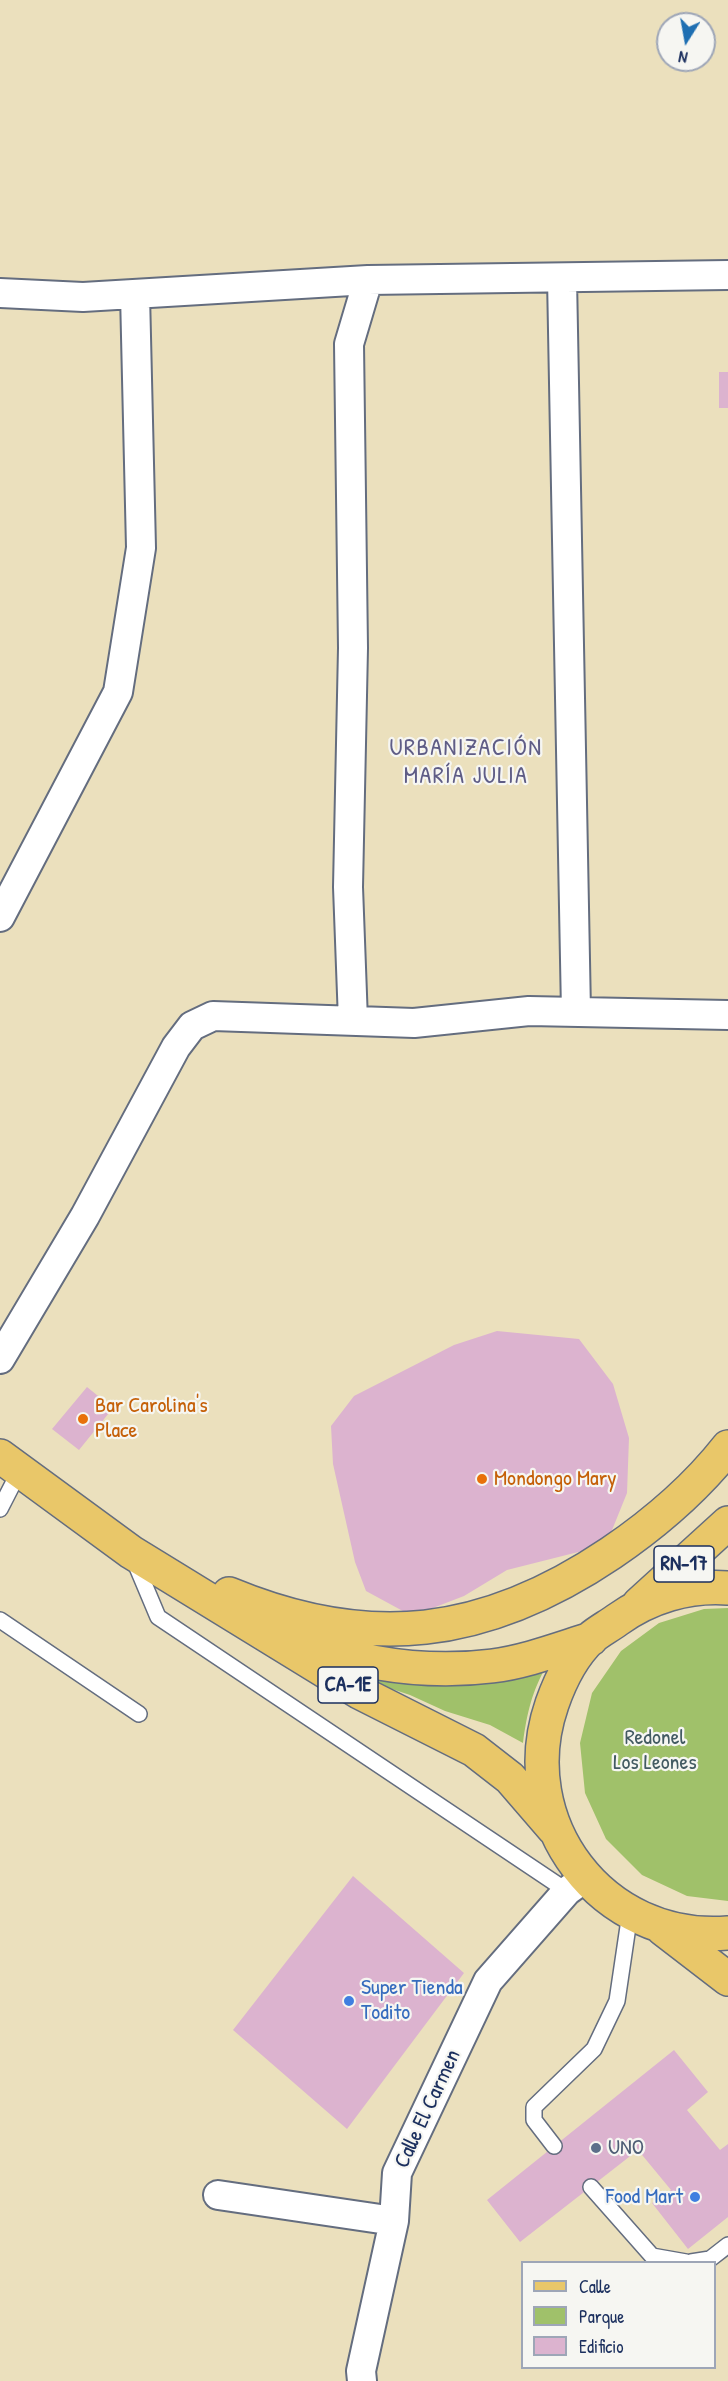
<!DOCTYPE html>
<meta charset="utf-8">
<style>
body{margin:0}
#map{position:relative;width:728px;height:2381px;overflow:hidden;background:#ebe0bd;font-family:"Patrick Hand",sans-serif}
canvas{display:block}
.legend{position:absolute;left:521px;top:2261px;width:195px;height:108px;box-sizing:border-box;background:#f6f6f2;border:2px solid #9ea6b7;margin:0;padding:8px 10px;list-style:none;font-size:18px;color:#1b2f5e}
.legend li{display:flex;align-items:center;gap:12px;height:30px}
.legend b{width:30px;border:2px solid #9ea6b7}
.north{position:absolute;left:656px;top:12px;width:60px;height:60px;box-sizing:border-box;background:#f6f6f2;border:2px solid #9ea6b7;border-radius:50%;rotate:191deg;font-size:16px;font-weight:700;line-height:24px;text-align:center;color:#1b2f5e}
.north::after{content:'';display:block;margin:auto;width:21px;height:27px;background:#1f6fb2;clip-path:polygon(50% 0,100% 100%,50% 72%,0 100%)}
</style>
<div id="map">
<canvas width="728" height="2381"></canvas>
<ul class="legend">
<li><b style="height:8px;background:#e9c769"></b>Calle</li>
<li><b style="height:16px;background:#a0c16a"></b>Parque</li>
<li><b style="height:16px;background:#dcb3cf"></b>Edificio</li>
</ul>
<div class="north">N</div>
</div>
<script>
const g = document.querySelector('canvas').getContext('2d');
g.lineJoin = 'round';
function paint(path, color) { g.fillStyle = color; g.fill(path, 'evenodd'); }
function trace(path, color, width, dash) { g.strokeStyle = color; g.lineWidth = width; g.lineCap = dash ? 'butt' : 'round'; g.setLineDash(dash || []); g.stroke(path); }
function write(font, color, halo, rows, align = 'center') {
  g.font = font + ' "Patrick Hand",sans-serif'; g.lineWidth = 4.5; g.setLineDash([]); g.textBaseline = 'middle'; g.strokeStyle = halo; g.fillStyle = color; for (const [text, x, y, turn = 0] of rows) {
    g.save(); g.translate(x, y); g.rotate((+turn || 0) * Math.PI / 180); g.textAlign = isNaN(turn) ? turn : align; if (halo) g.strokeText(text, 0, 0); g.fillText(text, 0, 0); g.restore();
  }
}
paint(new Path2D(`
 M728,1608V1901L687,1896L642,1875L606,1839L585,1793L580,1743L592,1693L621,1651L659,1623L704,1609Z
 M346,1665H547C532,1691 527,1713 523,1743L490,1725L445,1711L410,1695L368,1681Z`), '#a0c16a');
paint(new Path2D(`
 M719,372H728V408H719Z
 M497,1331L579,1339L613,1384L629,1438L627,1493L606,1545L507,1570L464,1596L412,1616L366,1591L355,1562L333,1464L331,1426L354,1396L454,1345Z
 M87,1387L113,1408L79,1450L52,1429Z
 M353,1876L464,1973L347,2129L233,2030Z
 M674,2050L708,2092L687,2110L720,2150L728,2144V2217L688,2249L652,2203L671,2190L638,2150L520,2242L487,2200Z`), '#dcb3cf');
const service = new Path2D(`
 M0,1509L20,1470
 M134,1560L158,1617L567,1891
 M0,1620L139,1714
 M554,2146L534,2120V2107L594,2049L617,2001L630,1913
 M591,2187L652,2256L686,2262
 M691,2262L710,2259L728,2245`);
const minor = new Path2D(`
 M562,278L576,1012
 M0,293L83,297L368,280L728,275
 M0,917L118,692L141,548L135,294
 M353,1021L348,887L353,648L349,344L368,280
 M0,1359L85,1216L176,1047L192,1026L213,1016L414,1023L529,1011L728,1015
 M218,2195L394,2221
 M362,2381L361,2371L394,2221L397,2173L488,1981L567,1891L585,1878`);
const primary = new Path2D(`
 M639,1604L728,1523`);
const trunk = new Path2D(`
 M0,1456L131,1552L359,1692L474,1750L510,1778L554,1829
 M728,1588C688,1585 649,1597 617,1620C609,1626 599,1631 591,1638C573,1655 560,1681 552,1704C511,1822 602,1943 728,1933
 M229,1594C369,1652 485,1638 611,1553C655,1523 695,1489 728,1447
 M305,1644C366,1665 428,1674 492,1666C525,1662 559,1649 591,1639
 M663,1929L728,1979`);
trace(service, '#646d7f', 18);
trace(minor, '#646d7f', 32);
trace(primary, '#646d7f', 36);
trace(trunk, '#646d7f', 36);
trace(service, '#fff', 15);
trace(minor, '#fff', 28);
trace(primary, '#e9c769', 33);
trace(trunk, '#e9c769', 33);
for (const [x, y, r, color] of [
 [83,1419,6,"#e8710a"],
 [482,1479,6,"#e8710a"],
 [349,2001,6,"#3f7fe0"],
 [596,2148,6,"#5c6f8a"],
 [695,2197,6,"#3f7fe0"]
]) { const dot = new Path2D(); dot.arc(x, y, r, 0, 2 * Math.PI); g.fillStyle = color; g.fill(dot); trace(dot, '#f6f6f2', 2); }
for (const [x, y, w] of [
 [684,1564,60],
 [348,1685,60]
]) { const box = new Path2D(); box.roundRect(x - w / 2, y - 18, w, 36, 4.5); g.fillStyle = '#f6f6f2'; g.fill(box); trace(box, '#1b2f5e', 1.5); }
write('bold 21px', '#1b2f5e', null, [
 ["RN-17",684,1564],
 ["CA-1E",348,1685]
]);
write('22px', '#c56008', '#f6f6f2', [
 ["Bar Carolina's",95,1406],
 ["Place",95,1431],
 ["Mondongo Mary",494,1479]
], 'left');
write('22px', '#435b62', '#f6f6f2', [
 ["Redonel",655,1738],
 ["Los Leones",655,1763]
]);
write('22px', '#366cbe', '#f6f6f2', [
 ["Super Tienda",361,1988],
 ["Todito",361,2013],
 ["Food Mart",683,2197,"right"]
], 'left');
write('22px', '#1b2f5e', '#f6f6f2', [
 ["Calle El Carmen",428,2109,-65]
]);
write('22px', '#4e5e75', '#f6f6f2', [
 ["UNO",608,2148]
], 'left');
g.letterSpacing = '1.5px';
write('24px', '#5f5d86', '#f6f6f2', [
 ["URBANIZACIÓN",466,749],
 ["MARÍA JULIA",466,777]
]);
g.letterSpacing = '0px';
</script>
